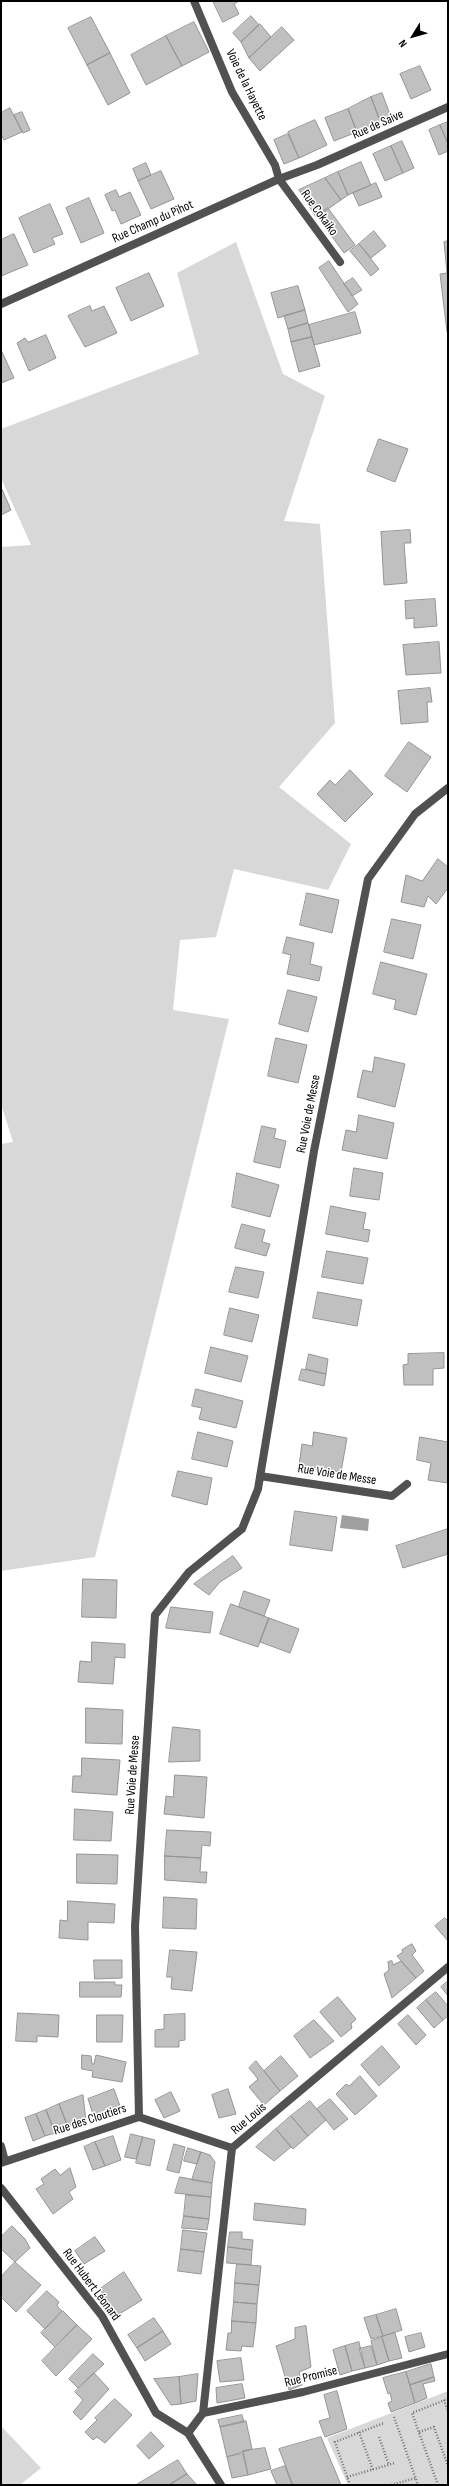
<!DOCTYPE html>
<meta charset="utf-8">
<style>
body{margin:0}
#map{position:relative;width:449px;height:2486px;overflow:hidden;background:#fff;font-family:"Sofia Sans Condensed",sans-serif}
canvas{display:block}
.frame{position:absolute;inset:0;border:2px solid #000;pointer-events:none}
.north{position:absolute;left:393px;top:16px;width:40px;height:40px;-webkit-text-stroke:3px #fff;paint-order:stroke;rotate:233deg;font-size:11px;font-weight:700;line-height:16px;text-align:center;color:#000}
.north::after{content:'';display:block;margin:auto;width:14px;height:18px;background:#000;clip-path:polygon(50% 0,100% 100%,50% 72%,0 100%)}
</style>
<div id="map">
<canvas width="449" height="2486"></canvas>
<div class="frame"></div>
<div class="north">N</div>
</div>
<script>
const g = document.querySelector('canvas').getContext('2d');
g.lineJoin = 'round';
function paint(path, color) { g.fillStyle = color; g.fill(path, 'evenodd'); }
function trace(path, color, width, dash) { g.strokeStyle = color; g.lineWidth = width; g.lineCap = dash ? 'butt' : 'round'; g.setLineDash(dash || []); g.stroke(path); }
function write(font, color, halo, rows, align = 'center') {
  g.font = font + ' "Sofia Sans Condensed",sans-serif'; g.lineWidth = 3; g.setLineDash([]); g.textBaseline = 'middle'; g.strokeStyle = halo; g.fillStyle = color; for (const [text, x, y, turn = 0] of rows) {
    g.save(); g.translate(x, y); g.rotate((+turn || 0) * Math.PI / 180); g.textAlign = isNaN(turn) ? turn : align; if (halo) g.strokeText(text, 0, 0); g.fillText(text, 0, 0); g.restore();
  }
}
paint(new Path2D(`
 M236,242L283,374L325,396L284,521L320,524L335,723L279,787L351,844L328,890L234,869L216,937L180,940L173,1010L229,1019L95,1557L1,1571V1144L13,1142L1,1104V547L31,545L1,478V429L199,354L177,273Z
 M448,2391V2485H348L327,2438Z
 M1,2426L41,2468L20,2485H1Z`), '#d8d8d8');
paint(new Path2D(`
 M342,1515L369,1519L368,1531L340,1528Z`), '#9f9f9f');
const building = new Path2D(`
 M213,1H239L234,4L239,14L223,22Z
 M251,16L259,25L241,42L233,33Z
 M91,17L110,53L87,65L68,28Z
 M194,22L209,52L182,66L166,36Z
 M260,24L271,37L249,58L241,42Z
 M282,27L294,40L260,71L249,58Z
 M166,36L182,66L146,85L131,55Z
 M110,53L130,93L108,105L87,65Z
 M420,66L431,90L411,99L400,74Z
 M382,93L391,117L380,121L371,97Z
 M371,97L380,121L357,132L348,109Z
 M10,108L22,132L4,140L1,134V113Z
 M348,109L357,132L334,141L325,118Z
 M22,112L30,130L23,133L14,115Z
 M315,120L327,145L299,158L288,132Z
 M448,122V144L440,125Z
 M440,125L448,144V151L439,155L429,130Z
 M288,134L299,158L284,164L274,140Z
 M402,141L414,168L403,173L391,146Z
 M391,146L403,173L385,181L373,154Z
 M361,162L371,185L348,195L338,172Z
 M146,163L151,175L138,181L133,169Z
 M161,171L174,199L151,209L138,181Z
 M338,172L348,195L341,200L325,178Z
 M325,178L341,200L316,217L299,190Z
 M376,183L382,197L359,206L353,193Z
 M116,190L119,197L130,192L141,215L121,224L115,210L112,211L105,195Z
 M89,198L104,233L81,243L66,208Z
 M50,204L63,234L52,238L55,244L34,253L19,218Z
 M328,208L355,245L344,253L317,216Z
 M374,231L386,246L371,258L359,244Z
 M14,234L28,265L1,276V240Z
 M448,241V332H447L440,274L447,273L444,242Z
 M359,244L379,269L371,276L350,251Z
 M329,261L358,304L348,312L319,268Z
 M149,273L164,306L131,321L116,288Z
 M353,278L362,290L352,296L344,284Z
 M298,286L305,310L278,318L271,293Z
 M90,306L92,311L104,306L117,333L85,347L68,316Z
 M305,310L308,323L288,329L284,316Z
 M355,312L361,333L314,345L309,325Z
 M308,323L312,337L291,342L288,329Z
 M46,335L56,358L29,371L17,343L25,338L28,342Z
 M312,337L320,366L299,372L291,342Z
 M2,352L14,378L1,383V353Z
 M379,439L408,449L395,482L367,471Z
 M1,487L11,510L1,515Z
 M410,530L411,543H404L407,583L384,585L381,532Z
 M435,599L437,626L414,628V618L406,619L405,601Z
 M439,642L441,673L406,675L403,645Z
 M430,688L432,702H427L428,722L401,724L398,691Z
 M409,742L431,757L407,792L385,776Z
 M350,770L373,794L345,822L317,794L330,780L335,785Z
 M438,859L448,867V888L436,904L428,896L424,907L401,902L406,875L422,881Z
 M307,893L339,900L332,933L300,925Z
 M392,919L421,925L413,959L384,952Z
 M287,937L314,943L310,964L322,967L319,981L287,974L291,955L283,953Z
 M381,962L427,974L416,1015L394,1009L396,1000L373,994Z
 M288,990L317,997L308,1032L279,1024Z
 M276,1038L307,1045L298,1083L268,1076Z
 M375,1057L405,1064L395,1107L357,1097L363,1070L372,1072Z
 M359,1115L394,1123L387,1159L342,1150L346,1130L356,1132Z
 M262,1126L276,1129L274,1138L286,1141L280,1168L254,1162Z
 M354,1168L383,1173L379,1200L350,1196Z
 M237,1173L279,1185L270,1217L232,1207Z
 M331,1206L366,1213L363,1229L370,1230L368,1242L326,1234Z
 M242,1224L265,1230L262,1242L270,1244L266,1256L235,1248Z
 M327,1251L368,1258L363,1284L322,1277Z
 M236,1267L264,1272L258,1298L229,1292Z
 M318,1292L362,1300L357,1326L313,1318Z
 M230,1308L259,1315L252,1342L224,1335Z
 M211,1347L248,1356L241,1382L205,1373Z
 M444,1353V1368L433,1369V1385H404L403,1365L408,1364V1354Z
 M309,1354L328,1359L326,1374L306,1369Z
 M302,1369L326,1374L324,1386L299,1380Z
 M196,1389L243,1401L236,1428L199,1419L202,1408L192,1406Z
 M198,1432L233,1441L227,1467L192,1459Z
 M314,1432L347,1438L341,1472L299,1465L302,1444L312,1446Z
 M420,1437L448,1442V1483L428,1480L431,1463L417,1460Z
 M178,1471L212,1478L207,1505L172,1496Z
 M295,1511L337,1517L332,1551L290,1545Z
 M448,1529V1554L403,1568L396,1546Z
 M233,1556L242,1568L220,1582L209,1595L194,1584Z
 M83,1579L117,1580L116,1618L82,1617Z
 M244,1591L270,1600L264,1616L239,1607Z
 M231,1604L269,1618L258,1647L220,1634Z
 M171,1607L213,1612L210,1633L166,1628Z
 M269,1618L299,1629L290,1653L260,1642Z
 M92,1642L125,1644V1658L115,1657L113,1684L78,1682L80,1661L91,1662Z
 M86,1708L123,1710L122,1744L86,1743Z
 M173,1727L200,1730V1761L169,1762Z
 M82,1758L120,1760L117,1795L72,1792L73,1776H81Z
 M175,1775L207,1777L204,1818L164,1814L166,1796L173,1797Z
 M75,1809L113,1812L111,1841L74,1840Z
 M167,1830L211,1832L210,1846L202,1845L201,1858L165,1856Z
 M77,1854L118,1855L117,1884L77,1883Z
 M165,1856L201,1858L200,1872H207L206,1883L165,1880Z
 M164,1897L197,1899L196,1929L163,1928Z
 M68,1901L115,1904L114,1923L88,1922V1940L59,1938L60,1920L67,1921Z
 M445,1918L448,1921V1941L435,1926Z
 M412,1944L416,1951L412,1955L424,1971L416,1978L397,1956L403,1952L402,1950Z
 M170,1950L197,1952L192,1991L171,1989L172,1977H167Z
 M94,1960H122V1978L95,1979Z
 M392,1961L393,1965L401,1961L416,1978L392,1998L384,1974L389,1970L388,1962Z
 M448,1981V1996L441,1987Z
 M80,1982H115V1985H122L121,1997H80Z
 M436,1992L448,2006V2016L443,2020L426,2000Z
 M338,1997L356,2019L351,2024L352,2028L341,2037L320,2012Z
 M426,2000L443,2020L434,2028L417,2008Z
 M18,2013L59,2015L58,2037L37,2036V2042L16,2041Z
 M185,2014V2040L179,2041V2047H155V2030L164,2029V2015Z
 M97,2015H123L122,2042H97Z
 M408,2015L426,2035L416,2045L398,2024Z
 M314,2020L334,2041L310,2058L294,2036Z
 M382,2046L400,2067L379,2086L361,2065Z
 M82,2055L91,2056L92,2064H94L96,2055L126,2062L122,2082L92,2077L93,2071L82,2069Z
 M281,2056L298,2076L280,2091L264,2071Z
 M256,2061L280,2091L264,2105L249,2087L258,2079L249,2068Z
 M360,2076L377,2096L355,2115L336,2094L346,2084L349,2086Z
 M114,2089L120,2106L99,2117H94L88,2099Z
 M228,2089L236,2114L219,2118L212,2095Z
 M171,2092L180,2111L164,2118L155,2100Z
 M83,2095L86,2121L68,2127L59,2104Z
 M330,2099L348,2119L334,2130L317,2109Z
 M310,2101L326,2120L308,2136L291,2116Z
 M59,2104L68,2127L55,2133L46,2110Z
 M46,2110L55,2133L45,2136L36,2114Z
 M36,2114L45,2136L33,2141L25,2118Z
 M291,2116L308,2136L293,2149L276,2129Z
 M276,2129L291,2147L274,2161L256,2147Z
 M131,2134L143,2137L136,2159L125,2157Z
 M113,2136L121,2160L105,2166L95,2142Z
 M143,2137L155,2140L150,2166L136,2163Z
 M95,2142L105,2166L93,2170L84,2147Z
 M174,2144L185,2147L179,2173L167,2170Z
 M188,2148L201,2152L197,2164L184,2161Z
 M201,2152L210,2155L215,2162L212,2183L192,2180Z
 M70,2168L76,2187L69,2192L73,2199L53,2214L36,2189L44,2184L41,2179L55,2169L60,2175Z
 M180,2177L212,2183L211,2197L175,2193Z
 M186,2195L211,2197L209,2219L184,2216Z
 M255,2203L306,2209L305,2225L254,2220Z
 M184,2216L209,2219L207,2230L182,2228Z
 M12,2226L25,2239L30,2248L15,2262L1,2249V2237Z
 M183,2230L207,2233L204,2252L181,2249Z
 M230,2232H242V2239L253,2240L252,2250L228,2247Z
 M95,2237L105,2251L84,2264L75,2251Z
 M228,2247L252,2250L251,2265L227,2263Z
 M181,2249L204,2252L201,2274L178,2271Z
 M15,2262L41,2285L16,2312L1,2297V2277Z
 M237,2264L261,2266L259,2285L235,2283Z
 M124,2272L142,2300L116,2316L100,2289Z
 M235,2283L259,2285L257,2304L234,2302Z
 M47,2291L59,2302L57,2306L62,2311L45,2329L27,2311Z
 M234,2302L257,2304L256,2323L232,2321Z
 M396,2309L402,2330L383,2336L376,2315Z
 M63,2311L77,2325L55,2347L41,2333Z
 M376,2315L383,2336L371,2339L364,2318Z
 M154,2318L163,2331L137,2348L128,2335Z
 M232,2321L256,2323L253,2347L242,2346L241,2351L226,2350L228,2333H231Z
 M77,2325L92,2339L56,2376L42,2361Z
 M306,2326L311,2367L299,2372L302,2385L289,2390L276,2346L295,2339V2328Z
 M163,2331L171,2344L145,2361L137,2348Z
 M395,2333L402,2358L389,2361L382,2337Z
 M421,2333L425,2347L409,2352L405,2337Z
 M382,2338L389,2361L377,2365L371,2341Z
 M359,2342L365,2368L352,2371L345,2346Z
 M345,2346L352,2371L340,2375L333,2350Z
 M371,2346L377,2365L365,2368L359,2349Z
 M93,2354L104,2364L78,2388L69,2379Z
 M241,2358L244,2380L220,2382L217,2361Z
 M431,2364L434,2377L410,2385L406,2372Z
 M406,2372L415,2403L391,2412L388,2403L392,2401L390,2393L388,2394L383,2378Z
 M94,2373L109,2389L81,2420L73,2412L83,2400L75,2392Z
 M198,2374L196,2401L181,2404L179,2377Z
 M179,2377L181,2404L171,2405L154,2379Z
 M434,2377L435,2381L423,2384L427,2398L415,2403L410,2385Z
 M242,2384L245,2398L217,2403L216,2388Z
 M337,2391L347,2429L325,2437L319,2421L330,2418L324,2395Z
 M115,2399L132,2415L105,2443L97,2437L93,2440L85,2432L97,2420L95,2418Z
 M242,2415L244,2422L220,2427L218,2420Z
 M246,2421L252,2449L227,2457L220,2427Z
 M151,2432L164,2446L149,2459L137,2446Z
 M321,2437L341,2485H293L279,2449Z
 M265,2448L271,2469L248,2475L243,2451Z
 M243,2454L248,2475L232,2478L227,2457Z
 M178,2460L187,2474L169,2485H136Z
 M285,2466L292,2485H277L271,2471Z
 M187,2474L197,2485H169Z`);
paint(building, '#c0c0c0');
trace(building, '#959595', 1);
trace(new Path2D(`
 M444,2400L448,2411
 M394,2417L418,2485
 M359,2432L373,2470
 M419,2432L434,2427L448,2466
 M379,2437L389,2465
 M347,2477L395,2463
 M350,2485L335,2442L384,2423
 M391,2485L416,2478
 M438,2485L412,2413L448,2399`), '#737373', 2.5, [1, 2]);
trace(new Path2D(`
 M279,179L340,262`), '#515151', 8);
trace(new Path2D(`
 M194,1L232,92L275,165L279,179
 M1,304L279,179L317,165L448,107
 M260,1476L392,1496L407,1484
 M139,2117L135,1926L155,1615L189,1572L242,1529L258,1489L314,1151L368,879L415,814L448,788
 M1,2146L5,2161
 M1,2163L139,2117L232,2148
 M1,2188L102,2316L156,2413L188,2433L221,2485
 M203,2413L232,2148L448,1967
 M188,2433L203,2413L303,2392L448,2354`), '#515151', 8);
write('13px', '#000', '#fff', [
 ["Voie de la Hayette",246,85,64],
 ["Rue de Saive",378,125,-24],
 ["Rue Cokaiko",319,213,54],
 ["Rue Champ du Pihot",153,222,-24],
 ["Rue Voie de Messe",309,1114,-79],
 ["Rue Voie de Messe",337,1475,9],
 ["Rue Voie de Messe",133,1775,-86],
 ["Rue Louis",249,2119,-40],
 ["Rue des Cloutiers",90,2120,-18],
 ["Rue Hubert Léonard",91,2285,53],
 ["Rue Promise",311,2377,-14]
]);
</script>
